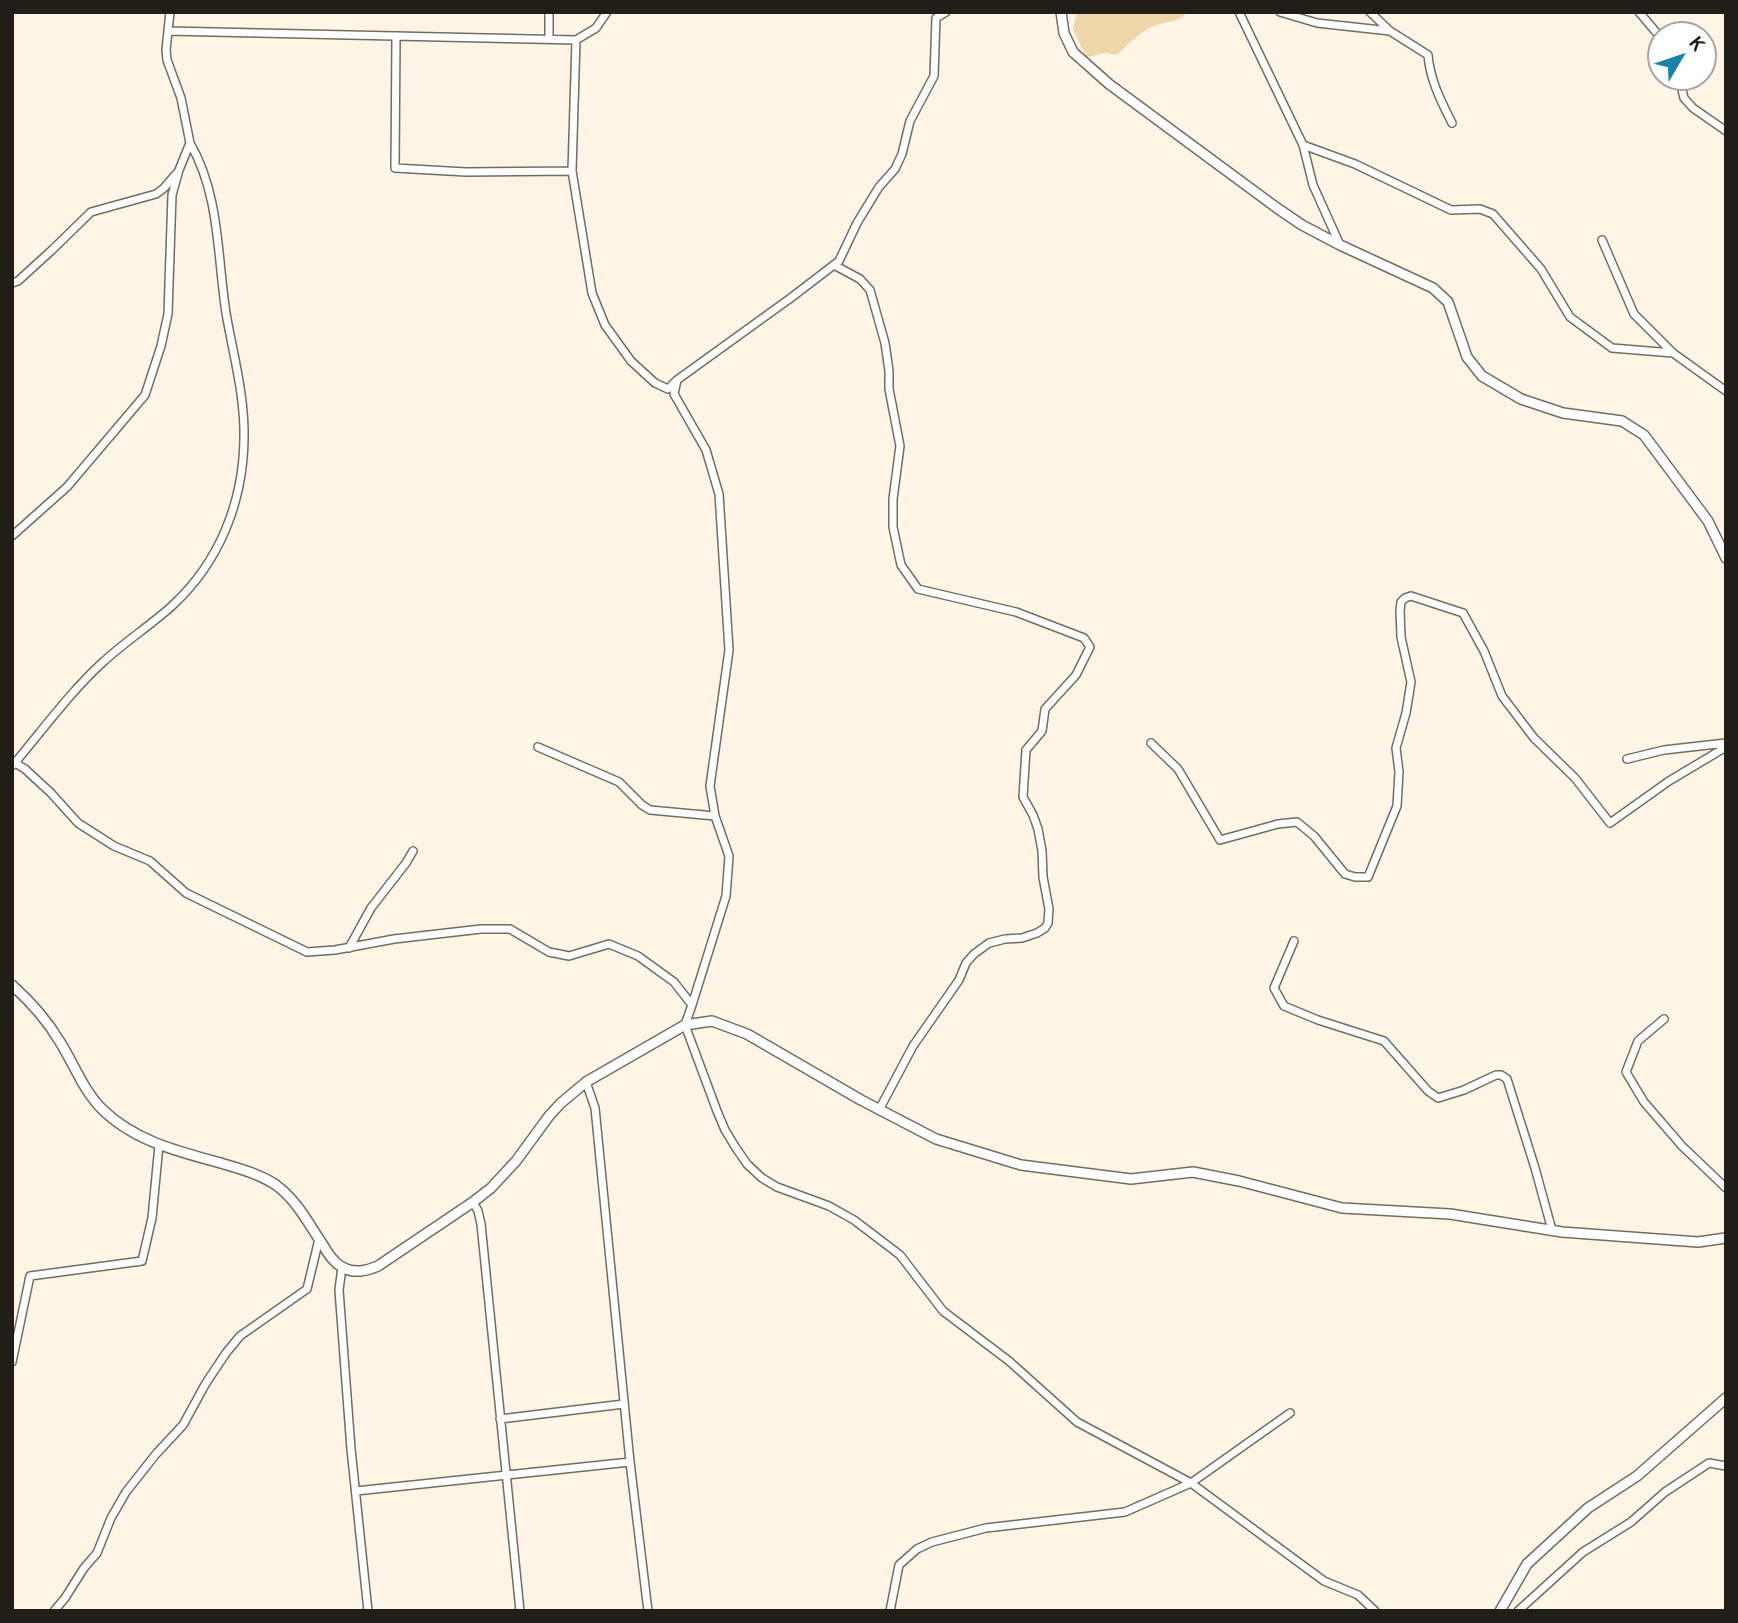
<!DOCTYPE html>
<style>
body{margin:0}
#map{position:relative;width:1738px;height:1623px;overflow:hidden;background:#fef5e6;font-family:"DM Sans",sans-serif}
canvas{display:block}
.frame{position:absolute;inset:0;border:14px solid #211e18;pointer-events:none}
.north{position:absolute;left:1647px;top:21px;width:70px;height:70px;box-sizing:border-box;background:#fff;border:2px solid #a6a5a3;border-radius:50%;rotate:51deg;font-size:19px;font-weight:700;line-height:28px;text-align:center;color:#211e18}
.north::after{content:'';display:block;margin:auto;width:24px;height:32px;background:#1884ac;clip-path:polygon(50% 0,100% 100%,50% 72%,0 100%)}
</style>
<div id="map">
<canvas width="1738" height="1623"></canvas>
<div class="frame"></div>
<div class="north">K</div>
</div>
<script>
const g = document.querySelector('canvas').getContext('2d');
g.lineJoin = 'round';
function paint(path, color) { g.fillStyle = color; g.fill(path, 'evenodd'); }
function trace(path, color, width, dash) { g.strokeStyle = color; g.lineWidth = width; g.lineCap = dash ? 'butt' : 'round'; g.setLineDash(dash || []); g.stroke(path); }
paint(new Path2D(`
 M1077,12H1187C1179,24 1163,21 1152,27C1139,33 1127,45 1117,55L1106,53L1086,57L1073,29Z`), '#efd6ab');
const minor = new Path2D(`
 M607,12L596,28L576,40L572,171L592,293L605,325L631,361L655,383L668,389L676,381
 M1239,12L1303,145L1313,185L1340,245
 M1280,12L1317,23L1390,31L1428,55C1430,80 1441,101 1452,123
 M1370,12L1390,31
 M1639,12L1661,38
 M168,31L576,40
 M396,36L395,168L466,172L572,171
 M549,39V12
 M1679,77L1684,98L1693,108L1726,131
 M1303,145L1355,164L1451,210L1480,209L1493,214L1541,269L1570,317L1612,348L1673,353L1726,391
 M1602,240L1634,314L1673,353
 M834,265L860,279L870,290L885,343L889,371V389L900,446L893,499V527L901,565L918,589L1016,612L1084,638L1090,647L1076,675L1045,709L1042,731L1026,750L1023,797L1033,815L1038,829L1042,851L1043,877L1049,909L1048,923L1045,928L1037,933L1022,938L1005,939L989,943L974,954L966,963L959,980L913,1046L879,1110
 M12,283L18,281L52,250L91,212L156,194L164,188L176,174
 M12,536L67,487L145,395L161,346L168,314L172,195L179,170L190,143L181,98L167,60L166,50L170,12
 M1151,743L1178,769L1220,840L1278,824L1297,822L1314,836L1345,874L1355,877H1368L1397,806L1399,772L1396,748L1406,713L1411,682L1401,637L1400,611L1401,602L1405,598L1411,596L1463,613L1484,651L1502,696L1534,738L1575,778L1610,823L1669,781L1726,747
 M538,747L619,782L642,805L650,810L715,816
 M1627,759L1664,750L1726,743
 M12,761L25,769L51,793L78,823L114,846L150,861L186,893L307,952L335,950L394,939L481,929H510L549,952L569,956L609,944L638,956L674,982L692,1005L685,1025L717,1111L725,1130L736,1148L747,1164L762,1178L777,1187L829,1206L854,1220L900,1255L943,1311L1009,1361L1077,1422L1191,1483L1324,1581L1358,1595L1375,1611
 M13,765C42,731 70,692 103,662C126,641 151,625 173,605C220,561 243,502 244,439C245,396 233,354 226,313C217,255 220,195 190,143
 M1294,941L1274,988L1284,1006L1318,1020L1384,1041L1428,1091L1438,1098L1464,1090L1496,1075H1501L1507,1079L1535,1168L1552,1230
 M349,948L371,908L406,863L413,851
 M692,1005L726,896L729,856L715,816L710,786L729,650L719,494L706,450L674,394L677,380L792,297L839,261L857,223L879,187L895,169L902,154L910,121L934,76L936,18L946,12
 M1664,1019L1638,1041L1626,1072L1644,1102L1682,1146L1726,1188
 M586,1082L595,1108L630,1462L648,1611
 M473,1202L478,1211L481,1224L520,1611
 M342,1267L339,1290L351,1449L368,1611
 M12,1362L30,1276L142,1261L152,1218L159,1145
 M500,1419L624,1404
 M356,1491L630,1462
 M54,1611L65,1598L84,1568L97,1553L111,1518L126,1492L156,1454L183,1425L206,1383L226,1353L240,1336L307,1289L319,1239
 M890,1611L899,1565L917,1549L932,1542L986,1528L1125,1512L1191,1483L1290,1413
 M1518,1611L1583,1552L1631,1522L1665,1492L1709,1463L1726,1466`);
const tertiary = new Path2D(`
 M1061,12L1064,33L1073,52L1109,84L1277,208L1302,225L1340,245L1433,288L1448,302L1467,357L1482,376L1521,399L1563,413L1622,421L1644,435L1708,521L1726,558
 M12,985C31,1002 47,1020 60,1042C74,1064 83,1090 102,1109C133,1140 176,1151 217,1162C237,1168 258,1173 276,1185C295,1199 306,1219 319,1239C326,1249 331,1261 342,1267C354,1274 366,1271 378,1266L473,1202L491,1188L516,1161L549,1116L561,1103L586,1082L685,1025L712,1021L747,1034L861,1100L936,1139L1021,1165L1131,1179L1193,1172L1239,1181L1342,1208L1450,1214L1562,1232L1698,1242L1726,1238
 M1500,1611L1527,1564L1588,1508L1637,1476L1726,1398`);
trace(minor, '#746c5f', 10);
trace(tertiary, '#746c5f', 12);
trace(minor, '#fff', 7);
trace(tertiary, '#fff', 9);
</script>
